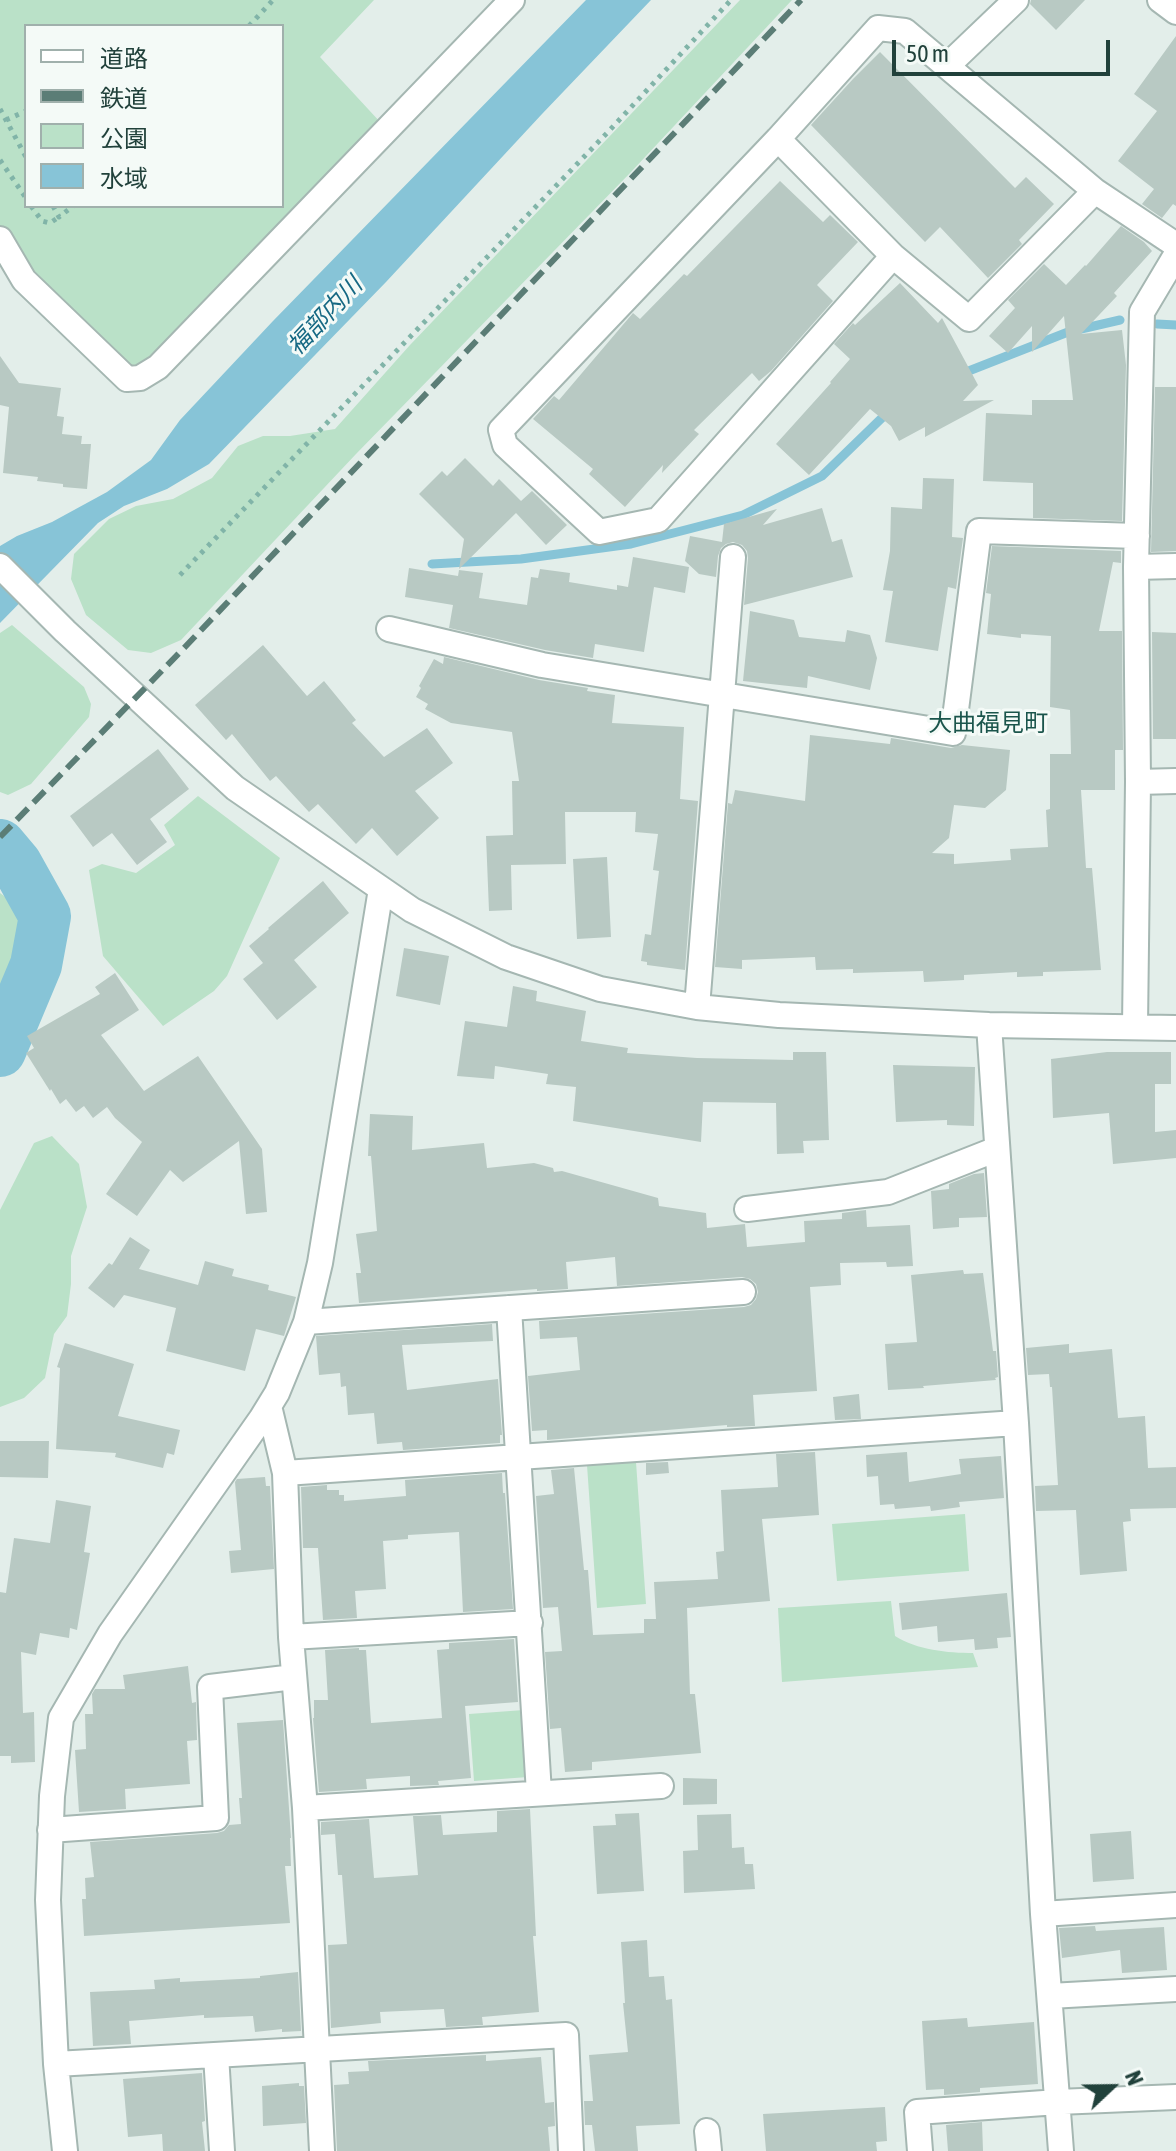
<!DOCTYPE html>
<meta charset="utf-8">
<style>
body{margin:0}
#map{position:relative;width:1176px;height:2151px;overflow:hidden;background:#e3eeea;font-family:"Asap Condensed","Noto Sans JP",sans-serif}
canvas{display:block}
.legend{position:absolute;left:24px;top:24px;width:260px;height:184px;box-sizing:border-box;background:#f4faf7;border:2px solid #a0b0ac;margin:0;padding:10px 14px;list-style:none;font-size:24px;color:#21413b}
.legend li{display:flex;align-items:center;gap:16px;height:40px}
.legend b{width:40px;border:2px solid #a0b0ac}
.north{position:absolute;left:1072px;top:2047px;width:80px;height:80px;-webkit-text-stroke:6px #f4faf7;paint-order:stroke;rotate:68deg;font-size:22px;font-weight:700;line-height:32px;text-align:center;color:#21413b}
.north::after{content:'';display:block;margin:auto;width:28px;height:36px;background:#21413b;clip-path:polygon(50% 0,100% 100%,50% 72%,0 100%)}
.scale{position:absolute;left:892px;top:40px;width:218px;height:36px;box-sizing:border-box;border:4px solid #21413b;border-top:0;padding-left:10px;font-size:24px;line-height:28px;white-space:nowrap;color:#21413b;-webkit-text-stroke:6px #f4faf7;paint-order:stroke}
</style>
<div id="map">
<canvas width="1176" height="2151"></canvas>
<ul class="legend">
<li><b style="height:10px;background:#fff"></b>道路</li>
<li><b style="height:10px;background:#5b7d76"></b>鉄道</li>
<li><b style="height:22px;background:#bae1c8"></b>公園</li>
<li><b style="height:22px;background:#87c4d7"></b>水域</li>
</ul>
<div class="north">N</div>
<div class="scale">50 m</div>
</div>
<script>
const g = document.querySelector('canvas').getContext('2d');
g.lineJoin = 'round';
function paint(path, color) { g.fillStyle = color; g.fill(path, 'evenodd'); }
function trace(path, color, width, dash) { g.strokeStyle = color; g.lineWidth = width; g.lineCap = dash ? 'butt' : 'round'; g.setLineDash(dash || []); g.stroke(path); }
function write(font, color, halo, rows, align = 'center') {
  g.font = font + ' "Asap Condensed","Noto Sans JP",sans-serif'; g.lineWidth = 6; g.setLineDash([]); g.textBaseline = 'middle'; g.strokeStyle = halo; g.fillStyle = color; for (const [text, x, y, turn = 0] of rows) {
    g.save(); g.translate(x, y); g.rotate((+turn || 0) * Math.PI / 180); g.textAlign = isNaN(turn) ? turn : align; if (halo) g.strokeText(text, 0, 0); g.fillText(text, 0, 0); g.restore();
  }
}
paint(new Path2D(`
 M0,0H374L320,57L381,123L153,364L135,371L27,275L0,230ZM26,26H282V206H26Z
 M740,0H792L631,172L356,454L181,640L151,653L128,650L86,615L71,579L74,554L109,519L136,506L173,499L212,478L238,446L263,436H290L335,429L410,345Z
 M12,625L84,687L91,704L89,717L31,784L8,795L0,792V633Z
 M198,796L280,858L227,976L214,991L163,1026L103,956L89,870L102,864L136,873L175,845L164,825Z
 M0,893L18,906L26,959L0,1014Z
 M52,1136L79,1164L87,1207L71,1256V1284L67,1316L54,1334L45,1378L24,1398L0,1407V1210L34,1143Z
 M636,1462L646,1604L597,1608L587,1465Z
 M965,1514L969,1571L837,1581L832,1524Z
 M891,1601L895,1636C917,1650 948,1653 973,1653L978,1667L782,1682L778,1608Z
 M524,1710L528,1777L474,1781L469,1714Z`), '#bae1c8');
paint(new Path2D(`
 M586,0H651L542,114L386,282L209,464L167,489L124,506L98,523L0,623V546L17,536L52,522L107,492L151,460L180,420L273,321Z`), '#87c4d7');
trace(new Path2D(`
 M1157,324L1176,325
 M961,374L1068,332L1120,320
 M432,564L521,559L631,544L743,515L822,476L888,412`), '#87c4d7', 9);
trace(new Path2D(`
 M0,845L16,864L45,916L36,965L0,1051`), '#87c4d7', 52);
paint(new Path2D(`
 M1031,0H1085L1056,30L1030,4Z
 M1176,36V206L1173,204L1162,218L1142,204L1154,189L1118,161L1157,111L1134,94Z
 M880,52L1015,188L1026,177L1054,204L1019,240L1022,244L988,278L940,227L925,242L811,125L853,79Z
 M780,181L823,222L830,215L858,242L817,285L833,301L771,371L759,381L752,373L694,430L699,434L662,473L663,465L625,507L589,474L593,469L533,419L554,396L559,400L633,313L640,319L684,274L687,276Z
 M1121,226L1144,242L1152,251L1114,293L1117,296L1081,334L1122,330L1126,365L1122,521L1033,518V483L983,481L986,413L1032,415V400H1073L1064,316L1032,352V326L1008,353L989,336L1015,308L1008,300L1044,264L1066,285L1085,265L1086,266Z
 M900,283L938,323L942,318L978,385L963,401L994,400L925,437V427L899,441L891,426L870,409L809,475L776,444L831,383L830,382L850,359L834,344L853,323L855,325Z
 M0,356L19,383L61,388L57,416L64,417L62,434L82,436L81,444H91L87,489L63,487V484L37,481L38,477L3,473L9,407L0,405Z
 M1155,387H1176V551L1151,552Z
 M465,458L493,486L499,479L521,501L532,491L567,525L546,545L516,513L459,569L464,539L419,494L442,471L447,476Z
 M923,478L954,479L952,537L963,538L956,589L948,587L938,651L885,642L893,591L883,590L890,551L891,507L922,509Z
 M822,508L832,542L842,539L853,577L744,605L748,558L747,551L742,545L733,542L726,544L721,548L718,556L716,577L699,574L685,561L690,536L722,542L724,524L777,509L763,525Z
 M992,546L1121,551V563L1113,562L1099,631H1122L1123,750H1115V790H1081L1086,868H1092L1101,970L1043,972V976L1017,977V972L964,975V980L924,982L923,971L853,973V969L816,970L815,957L742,960V969L715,967L728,803L732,804L735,790L805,801L810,735L890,744L891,738L951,748L962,745L1010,750L1006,790L985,808L954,805L949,838L932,853L954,854V864L1011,860L1010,849L1048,847L1046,810L1050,809V754H1071L1070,710L1050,707L1051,636L1021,634V638L987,634L991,594L986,593Z
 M633,557L689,567L685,593L654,587L644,652L595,644L593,658L545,650L449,628L453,605L405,597L409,568L458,576L459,570L483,573L479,598L527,605L531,577L538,578L540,569L570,573L569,582L617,590V585L628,587Z
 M750,611L794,620L799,637L845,642L847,630L870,635L877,658L870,690L808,676L807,688L743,681Z
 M1152,632L1176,633V739H1153Z
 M263,645L307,696L324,681L356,720L352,723L384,757L427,728L453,763L415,791L439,818L397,856L372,828L356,844L318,804L309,812L276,776L270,781L232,734L226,740L195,705Z
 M444,657L539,680L588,688L587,691L615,695L612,723L684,727L680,799L698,801L685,970L647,965V962L641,961L645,934L651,935L659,871L653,870L658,834L635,832L636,812H565L566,864L511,865L512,910L489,911L486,836L513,835L512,781H519L512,732L451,723L425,709L428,704L416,697L421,688L419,686L434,659L443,664Z
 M158,749L189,789L150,819L167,842L137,865L112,833L93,847L70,816Z
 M607,857L611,937L577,939L573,859Z
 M323,881L349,913L294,960L317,987L277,1020L243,979L263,963L249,946L269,929L268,928Z
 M404,948L449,956L440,1005L396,996Z
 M115,973L139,1010L101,1035L144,1091L198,1056L262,1149L267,1212L246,1214L239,1141L183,1182L170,1170L137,1216L106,1194L142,1142L115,1118L107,1107L93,1118L84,1106L76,1112L66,1099L60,1104L51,1089L50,1091L26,1053L34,1048L27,1036L100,994L95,987Z
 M513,986L537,991L536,1001L586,1011L581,1041L628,1048L627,1053L697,1058L793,1060V1052H826L829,1140L803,1141L804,1153L777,1154L776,1103L703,1102L701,1142L573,1121L576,1087L546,1084L548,1074L495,1066L494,1079L457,1076L465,1021L507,1027Z
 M1107,1052H1171V1084H1155V1132L1176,1130V1158L1113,1164L1109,1113L1053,1118L1051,1059Z
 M893,1065L975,1067L974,1126L947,1125V1120L896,1122Z
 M370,1114L413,1116L412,1150L484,1143L487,1168L534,1163L553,1168L554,1172L562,1171L658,1198L659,1206L706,1213L707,1228L745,1224L747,1247L805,1242L804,1221L842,1219V1213L866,1210L867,1227L910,1225L913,1266L887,1267L886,1262L840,1263L841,1285L810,1287L817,1391L753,1395L755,1426L727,1427V1425L547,1440V1430L532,1431L528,1376L580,1370L577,1337L540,1339L539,1321L744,1307L751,1305L756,1299L758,1292L756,1284L750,1279L742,1277L617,1286L615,1257L566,1262L568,1289L537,1291V1289L359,1303L356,1273H361L356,1234L377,1231L371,1156H368Z
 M984,1173L987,1217L959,1218V1227L933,1229L931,1191L949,1189V1184L974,1174Z
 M130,1237L150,1250L139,1269L198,1285L205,1261L234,1269L232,1276L269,1285L268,1290L296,1297L284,1336L256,1329L245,1371L166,1351L176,1308L124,1295L114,1308L88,1288L109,1263L112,1265Z
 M963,1270L964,1274L983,1273L993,1351H996L998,1377L995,1378L996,1380L923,1386L924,1388L888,1390L885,1344L917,1342L911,1275Z
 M492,1324L493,1341L402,1345L407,1390L498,1379L502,1435H500V1443L403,1450L402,1442L377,1444L374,1413L348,1415L346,1386L341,1387L340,1373L319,1375L316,1336Z
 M65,1343L134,1364L118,1416L180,1430L174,1455L167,1453L163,1468L115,1457L116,1453L56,1449L60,1368L57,1367Z
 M1069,1344V1353L1112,1349L1118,1418L1145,1416L1148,1468L1176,1467V1508L1130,1509L1131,1521L1123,1522L1127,1571L1080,1575L1076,1510L1036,1511L1035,1486L1058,1485L1052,1387H1050L1049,1374L1028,1375L1026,1348Z
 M859,1394L861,1419L835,1420L833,1397Z
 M0,1441H49L48,1478L0,1477Z
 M815,1452L819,1515L762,1519L770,1601L687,1608L690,1694H695L701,1753L592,1762V1770L565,1772L561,1728L550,1729L545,1652L562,1651L558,1607L543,1608L536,1496L554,1494L551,1470L574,1468L584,1570H588L593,1635L644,1633V1619H656L654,1582L718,1579L716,1552L724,1551L721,1490L778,1487L776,1454Z
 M907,1452L909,1482L961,1474L959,1459L1001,1456L1004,1498L959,1502L960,1507L931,1511L930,1506L895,1509L894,1504L880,1505L878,1476L867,1477L866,1455Z
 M668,1462L669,1473L646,1475V1463Z
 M502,1473L503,1493H505L513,1609L463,1612L459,1532L408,1535V1539L383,1541L386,1589L355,1591L357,1618L323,1620L318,1548H303L301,1487L327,1485V1490H339V1495H344V1501L406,1496L405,1480Z
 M265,1477L266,1486H270L274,1569L231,1573L229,1551L241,1550L235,1482L237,1479Z
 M56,1500L91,1506L84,1552L90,1553L77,1630L70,1628L69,1638L40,1633L36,1655L21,1652L23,1713L34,1712L35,1762L11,1763V1756H0V1592L6,1593L14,1538L50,1543Z
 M1007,1593L1011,1637L997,1638L998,1648L975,1650L974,1639L938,1642L937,1626L902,1630L899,1603Z
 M514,1639L518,1702L465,1706L471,1778L438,1781L439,1785L410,1786V1776L366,1779L367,1789L319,1792L313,1718H314V1700H328L325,1650L359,1648V1650H366L371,1723L442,1718L437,1650L449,1649V1643Z
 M188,1666L192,1703L196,1702L197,1740L187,1741L190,1784L125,1789L126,1809L79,1812L75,1750L86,1749L85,1714H93L92,1694L95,1689H125L123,1675Z
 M283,1720L291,1838H290L291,1866H285L290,1923L84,1936L82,1899H86L85,1878L94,1877L90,1842L217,1833L224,1831L229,1825L241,1824L239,1798H242L237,1723Z
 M683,1778L717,1779V1804L683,1805Z
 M530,1809L536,1936H533L539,2012L482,2017L483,2025L446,2027L444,2009L380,2012L381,2023L331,2028L328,1945L347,1944L342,1875H338L335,1834L321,1835V1822L369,1819L374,1878L418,1875L413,1816L441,1815L443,1835L497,1832V1811Z
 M639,1813L644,1891L597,1894L593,1826L616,1825L615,1814Z
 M731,1814L732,1848L744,1847L745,1864H753L755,1889L684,1893L683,1851L698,1850L697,1815Z
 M1131,1831L1134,1879L1093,1882L1090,1834Z
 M1095,1926L1096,1931L1164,1927L1167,1970L1122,1973L1120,1950L1062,1958L1059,1928Z
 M647,1940L649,1977L664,1976L666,2000L672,1999L680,2124L636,2126L638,2151H595L592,2125H585L584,2101H593L589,2055L628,2052L623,2003H625L621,1942Z
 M298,1972L301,2031L282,2032V2029L255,2032L253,2016L204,2018V2015L129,2021L131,2044L93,2046L90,1992L155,1989L154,1980L180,1978V1982L260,1978V1976Z
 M967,2018L968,2027L1034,2022L1038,2084L980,2088V2092L944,2095V2089L926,2090L922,2021Z
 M486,2055V2061L541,2057L545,2103L554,2102L555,2126L548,2127L550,2151H337L334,2085L349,2084L348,2072L369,2071L368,2061Z
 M202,2073L205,2121L202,2122L205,2151H163L162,2134L128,2137L123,2079Z
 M299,2083V2086H304L306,2123L263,2126L262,2086Z
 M885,2107L887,2141L876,2142L877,2151H766L763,2114Z
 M982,2122L983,2151H948L946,2125Z`), '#b8c9c3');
const street = new Path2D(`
 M1160,0L1176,12
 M878,28L905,31L1095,191L969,319L893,256L658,520L599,532L505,445L501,430L778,139Z
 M948,65L1016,0
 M778,139L893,256
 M1095,191L1176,245
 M0,239L24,280L127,379L140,378L158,367L512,0
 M0,566L65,631L235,788L412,910L506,957L600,989L697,1007L779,1015L989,1025L1176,1028
 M1136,567L1176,566
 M389,629L542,665L953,733L979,531L1137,536
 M1138,782L1176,781
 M697,1007L733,557
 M989,1025L1016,1423L1043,1914L1061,2151
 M1135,1026L1138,782L1136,567L1142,312L1176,255
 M747,1209L888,1192L997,1149
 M509,1308L539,1793
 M306,1322L743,1292
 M269,1406L285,1473L291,1637L305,1808L322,2151
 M285,1473L1016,1423
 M291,1637L530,1623
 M305,1808L661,1786
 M50,1830L216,1818L210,1687L294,1677
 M1043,1914L1176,1905
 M1050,1996L1176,1989
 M216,2055L222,2151
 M56,2064L566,2035L571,2151
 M707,2131L709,2151
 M65,2151L56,2064L48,1900L52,1796L61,1718L110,1634L261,1419L277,1393L306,1322L320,1263L381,889
 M920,2151L917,2112L1058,2102L1176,2097`);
trace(street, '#a5b7b2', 28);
trace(new Path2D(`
 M249,26L273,0
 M0,109L26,157
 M6,120L26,111
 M0,160L26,198
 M31,206L42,221L50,223L59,217
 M53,206L59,217L73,206
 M180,575L607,133L731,0`), '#81b4a8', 5, [4, 6]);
trace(street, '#fff', 24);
trace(new Path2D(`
 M0,837L185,647L801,0`), '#5b7d76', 6, [16, 8]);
write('italic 24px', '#156883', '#f4faf7', [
 ["福部内川",325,316,-47]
]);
write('24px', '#1b554c', '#f4faf7', [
 ["大曲福見町",988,723]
]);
</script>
